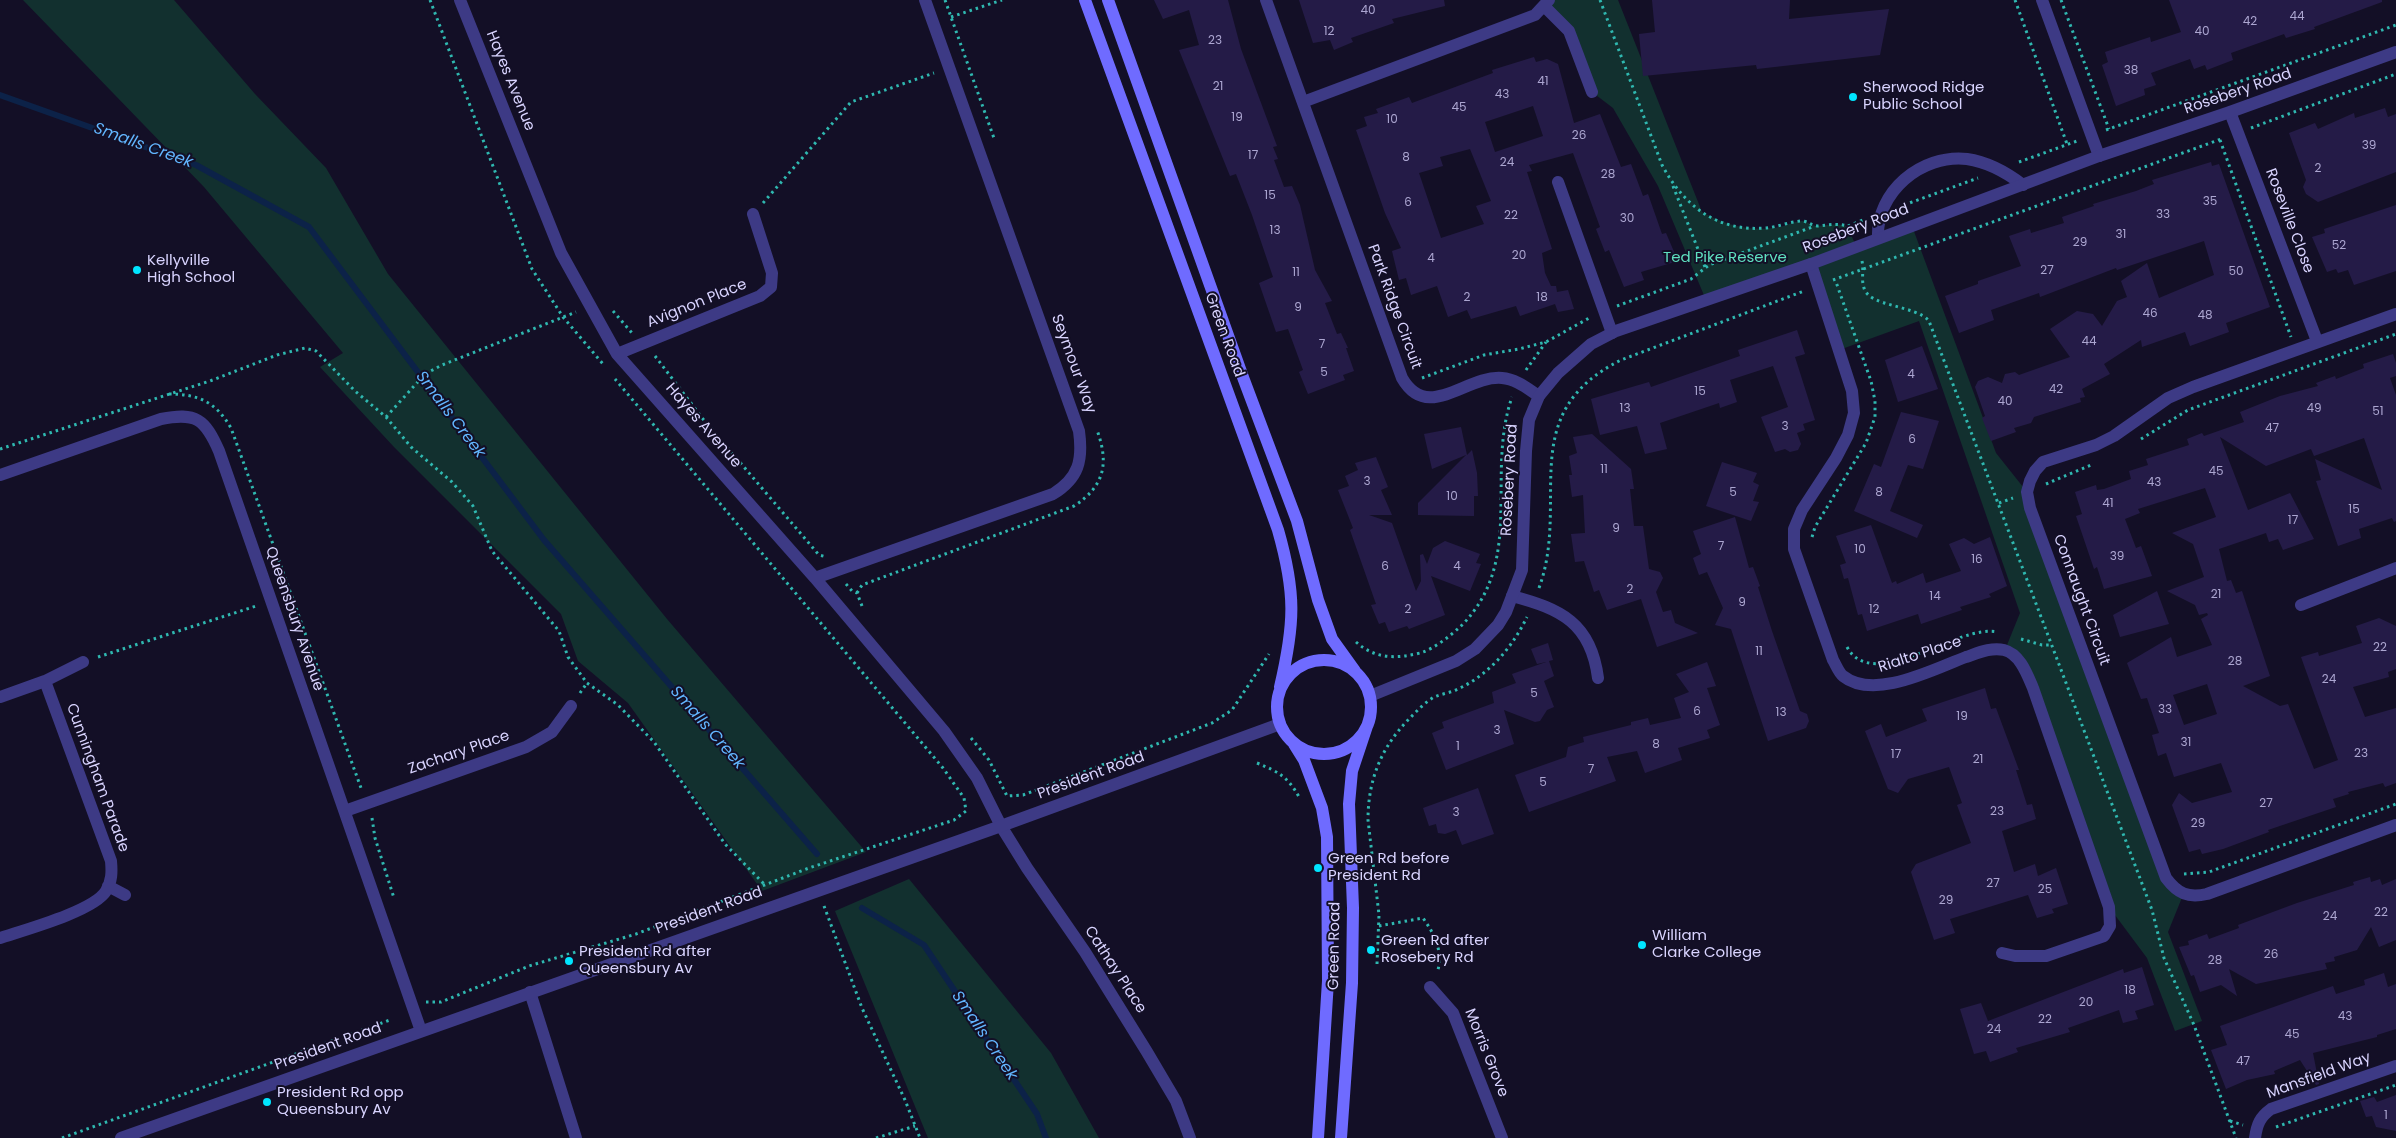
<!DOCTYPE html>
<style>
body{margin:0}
canvas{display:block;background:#130f26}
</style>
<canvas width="2396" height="1138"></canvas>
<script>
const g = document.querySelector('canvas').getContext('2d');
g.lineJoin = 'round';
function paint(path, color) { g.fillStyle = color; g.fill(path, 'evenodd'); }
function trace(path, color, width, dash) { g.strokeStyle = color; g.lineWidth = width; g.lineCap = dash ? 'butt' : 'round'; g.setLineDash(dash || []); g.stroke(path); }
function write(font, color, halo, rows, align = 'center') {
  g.font = font + ' Poppins,sans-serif'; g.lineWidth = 4; g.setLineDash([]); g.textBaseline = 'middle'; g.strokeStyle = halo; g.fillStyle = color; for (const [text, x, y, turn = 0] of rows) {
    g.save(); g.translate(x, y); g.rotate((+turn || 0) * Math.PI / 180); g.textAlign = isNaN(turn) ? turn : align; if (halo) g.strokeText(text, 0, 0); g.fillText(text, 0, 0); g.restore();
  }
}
paint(new Path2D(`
 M23,0H174L255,94L326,168L388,274L667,619L866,852L762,891L628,703L578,661L561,614L394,447L320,367L343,353L204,187Z
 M1549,0H1618L1702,212C1727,226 1752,232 1780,227C1788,225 1795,221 1803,221C1808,222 1812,226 1817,226C1830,225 1834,223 1847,226L1856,246L1912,226L1996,453L2027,492L2166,878L2183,895L2168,932L2202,1021L2175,1031L2147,958L2109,907L2033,688L2005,650L2020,613L1919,321L1839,350L1810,264L1706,300L1658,186L1613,108L1592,92L1572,38L1547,4Z
 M909,879L1051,1053L1099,1138H928L835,911Z`), '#12302f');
trace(new Path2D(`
 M0,95L196,165L309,227L544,540L817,854
 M862,908L924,945L1037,1114L1046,1138`), '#0c2248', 6);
paint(new Path2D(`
 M1154,0H1228L1241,49L1277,146L1273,147L1278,159L1274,160L1284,187L1292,186L1300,205L1315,270L1332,301L1325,303L1337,334L1341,333L1348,348H1346L1354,371L1343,375L1345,380L1308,394L1299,372L1303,370L1288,329L1276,332L1259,283L1273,277L1252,215L1236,174L1230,176L1179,50L1199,45L1189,10L1163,19Z
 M1299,0H1444L1445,6L1392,19L1394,23L1351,38L1353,42L1334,50L1330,40L1313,43Z
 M1652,0H1790L1789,19L1889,9L1880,55L1757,69L1756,65L1643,76L1639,34L1655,32Z
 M2169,0H2382V2L2314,27L2315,29L2286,38L2284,34L2231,53L2233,60L2207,70L2205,65L2194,69L2190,59L2151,73L2156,85L2144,89L2145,95L2116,106L2102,65L2108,62L2105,52L2150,37L2151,42L2181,32Z
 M1534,57L1536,62L1547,59L1558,64L1574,123L1600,114L1621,167L1631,164L1643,196L1648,194L1662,234L1666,233L1678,261L1641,272L1644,280L1624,287L1609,250L1605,252L1596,229L1600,227L1573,153L1529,165L1532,171L1527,172L1552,249L1542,253L1545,273L1551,286H1556L1557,292L1568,290L1574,309L1558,312L1555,304L1520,316L1516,306L1471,319L1467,310L1448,317L1437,286L1411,295L1406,278L1399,280L1392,251L1401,248L1385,213L1356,130L1367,126L1364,117L1378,113L1376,109L1409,97L1412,103L1493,73L1492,70ZM1533,106L1543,136L1495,152L1485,122ZM1470,149L1491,201L1476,206L1484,224L1441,238L1419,173L1443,166L1440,157Z
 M2385,108L2388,117L2396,114V172L2318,202L2306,194L2303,187L2306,180L2289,133L2315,123L2318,129L2354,113L2355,118Z
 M2211,162L2212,166L2219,164L2270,307L2226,323L2229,332L2190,346L2185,332L2142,347L2141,340L2104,364L2110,374L2082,389L2085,397L2080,398L2081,402L2034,417L2031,423L2014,428L2016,432L1991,441L1982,418L1985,416L1975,387L1978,381L1988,377L2002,383L2005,374L2015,372L2019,375L2070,357L2050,329L2077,311L2093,314L2102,326L2117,301L2127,297L2121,281L2147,263L2159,298L2214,275L2204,241L2117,270L2116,268L2040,297L2039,293L1991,310L1994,320L1959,333L1945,296L1978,284V281L2021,266L2009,236L2030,229L2031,233L2064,223L2062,217L2094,206L2093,204L2136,191L2154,184L2152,180Z
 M2396,205V271L2354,285L2348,270L2338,273L2336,269L2327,272L2312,237L2325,233L2324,229Z
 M1797,330L1805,354L1795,357L1815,420L1803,424L1805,430L1797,433L1801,444L1798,450L1790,452L1785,449L1775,452L1761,417L1788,407L1773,366L1730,380L1737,402L1720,408L1719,403L1660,423L1667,449L1645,454L1637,426L1600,435L1591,399L1649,382L1651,387L1740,356L1738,350Z
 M1922,346L1938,389L1898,402L1885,360Z
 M2393,354L2396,363V376L2390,378L2396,395V521L2394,522L2392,518L2359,529L2361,538L2338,546L2316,481L2321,480L2315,459L2382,490L2364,438L2314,456L2311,449L2266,466L2220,437L2248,510L2290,493L2314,539L2283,550L2278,539L2269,542L2266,533L2219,549L2227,581L2231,580L2236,593L2242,591L2270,676L2243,686L2280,706L2288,704L2314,769L2338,760L2301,657L2318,652L2319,656L2362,643L2356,626L2379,618L2396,626V669L2388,672L2389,677L2353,687L2365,717L2396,708V783L2385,787L2383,783L2348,792L2349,794L2333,799L2336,807L2268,830L2269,832L2223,849L2202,854L2200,849L2189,852L2172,805L2179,793L2192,803L2232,792L2221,763L2174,777L2166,753L2158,756L2152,735L2159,733L2147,698L2141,699L2127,663L2171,637L2177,657L2212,645L2201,619L2208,615L2207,613L2199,615L2195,605L2167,591L2204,577L2193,544L2172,533L2216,517L2205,488L2138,509L2140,513L2125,519L2136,548L2141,546L2152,576L2104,589L2097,567L2094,569L2076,516L2082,514L2075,492L2096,485L2097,490L2104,489L2131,479L2129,471L2148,465L2146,459L2189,445L2187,439L2202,433L2204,436L2244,422L2240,412L2280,396L2318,386L2316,383L2335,376L2336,379L2364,368L2363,364ZM2207,684L2217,714L2184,725L2173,695Z
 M1901,412L1939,421L1923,469L1908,465L1890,511L1923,525L1917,538L1854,511L1874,464L1881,467Z
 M1461,427L1467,455L1472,450L1477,473L1478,496H1474V516L1418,515V503L1466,455L1432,469L1424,434Z
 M1592,434L1631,469L1634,489H1630L1634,526H1643L1649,569L1660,572L1663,578L1656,592L1663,612L1671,610L1675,623L1698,633L1657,647L1641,599L1607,610L1599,590L1594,592L1584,561L1575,562L1571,534L1585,533L1583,495L1572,497L1569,475H1572L1569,456L1577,453L1573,437Z
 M1376,457L1388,487L1381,490L1392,515H1369L1392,523L1416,591L1421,581L1420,555L1423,554L1427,564L1433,548L1445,541L1480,554L1476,563L1481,564L1470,591L1431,576L1445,615L1409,629L1407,626L1389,632L1385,622L1379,624L1371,605L1376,604L1350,530L1353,528L1338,490L1349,486L1345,476L1358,470L1355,463Z
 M1722,462L1757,473L1753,482L1759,485L1753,501L1759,502L1751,521L1706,506Z
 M1735,517L1749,568L1753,567L1760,586L1758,587L1772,631L1800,711L1807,714L1809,721L1806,728L1768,741L1731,629L1715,625L1723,608L1707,572L1699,575L1693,558L1701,554L1693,531Z
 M1871,525L1892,583L1896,581L1897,584L1923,573L1926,583L1961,571L1949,544L1964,538L1974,544L1990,537L2007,586L1989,594L1991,597L1960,607L1962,610L1921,624L1918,614L1867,631L1862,614L1858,615L1848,578L1844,579L1840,565L1846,563L1836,536Z
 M2157,591L2169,624L2120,637L2113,615Z
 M1548,643L1553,660L1549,661L1554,676L1544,681L1554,707L1547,710L1540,721L1535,722L1504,710L1514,744L1446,770L1432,733L1444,728L1442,722L1494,703L1492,692L1516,683L1512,674L1546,662L1537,664L1531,649Z
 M1707,662L1716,686L1707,688L1720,725L1707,730L1710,738L1678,748L1682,760L1645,773L1637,751L1607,757L1616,781L1529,812L1515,775L1566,757L1568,747L1584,742L1583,737L1631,725V722L1648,718L1650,725L1681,718L1674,698L1689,692L1676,674Z
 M1985,688L1991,709L1996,708L2019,770H2016L2027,805L2032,804L2036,819L2002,831L2014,872L2035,864L2038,876L2056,868L2068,904L2052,909L2054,913L2037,918L2028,895L1950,919L1955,933L1934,940L1911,872L1916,864L1971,843L1957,805L1962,803L1949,767L1908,779L1898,793L1888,789L1865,731L1881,724L1886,737L1927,721L1922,709Z
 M1478,788L1494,834L1462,845L1456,830L1445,834L1438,833L1436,824L1429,826L1423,808Z
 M2370,877L2371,882L2380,879L2382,885L2396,879V940L2379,947L2371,927L2357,950L2334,957L2335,961L2325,963L2327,969L2256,984L2229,969L2237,996L2221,985L2200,992L2194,975L2191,976L2179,947L2189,945L2188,941L2207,934L2209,939L2239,928L2238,925L2297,903L2354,885L2353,882Z
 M2142,967L2154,1005L2135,1011L2138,1019L2123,1023L2119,1010L2068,1028L2070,1032L2016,1048L2018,1052L1990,1062L1986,1051L1974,1054L1960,1009L1981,1003L1988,1021L2105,976L2123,969L2124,973Z
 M2384,973L2388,987L2396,984V1029L2377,1035V1037L2313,1053L2319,1084L2316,1085L2300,1060L2274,1071L2275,1074L2247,1080L2226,1089L2211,1050L2227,1045L2220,1026L2333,986L2336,994L2365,985L2364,980Z
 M2396,1095V1131L2376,1127L2372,1116L2366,1117L2360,1101L2374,1097L2377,1102Z`), '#241b47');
trace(new Path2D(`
 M430,0L532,269L563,317L603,364
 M945,0L995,141
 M1600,0L1662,165C1684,206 1717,232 1766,228C1778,227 1791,221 1803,221C1809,222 1812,226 1818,226C1829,225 1836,223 1848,226L1850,232
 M2015,0L2067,144
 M2061,0L2109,129
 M951,17L1002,0
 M2251,128L2396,74
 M2106,130L2396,25
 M2220,140L2291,337
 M2019,162L2077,141
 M1673,186L1705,267
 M763,203L851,102L934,73
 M1904,205L1978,178
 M1848,226L1863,220
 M1862,261C1864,270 1861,280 1864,288C1869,307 1916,305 1929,321L2152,910L2164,958L2194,1025L2236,1138
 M1833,280L2224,138
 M1617,306L1691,279L1709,265L1815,226
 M613,311L632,333
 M655,356L703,419L819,555L827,557
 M1526,370L1546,342
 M1422,378L1484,355L1519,349L1546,342L1591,317
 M169,394C198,394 216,402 231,428L361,788
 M386,417L425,374L442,365L576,312
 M2141,439L2188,410L2396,334
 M0,449L210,381L277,355L305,348L316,351L355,391L386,417L411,447L452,482L473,506L492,551L559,631L568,657L587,683L618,705L654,742L725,844L765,885
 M2046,484L2091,465
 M1999,503L2013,498
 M1812,537L1815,527L1866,443L1875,417V401L1871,381L1836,282
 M846,584L852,591L857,593L862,606
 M1539,588C1571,501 1513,414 1621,360L1804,291
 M857,593L862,585L1074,506C1105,486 1109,463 1097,430
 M2021,639L2042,645H2051
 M1356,642C1375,659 1396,659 1420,653C1434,649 1450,636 1461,626C1526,561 1485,475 1512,397
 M1847,647C1873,695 1958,623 1998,632
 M98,657L256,606
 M580,693L587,683
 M971,738L989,760L1007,796L1023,795L1212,723L1232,710L1269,654
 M1257,763C1279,772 1288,777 1299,797
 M372,818L375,838L394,898
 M2184,874L2209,872L2396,804
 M824,906L862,1008L905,1100L920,1138
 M1379,926L1423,918C1435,935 1444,953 1437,973
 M1377,964L1379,915L1368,820C1368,780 1381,748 1408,720C1416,712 1424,703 1434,697C1441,694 1449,693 1456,690C1489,675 1512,648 1527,617
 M426,1002H441L529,966L636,934L809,868L954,820L966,811L964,798L943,768L615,379
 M2230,1121L2243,1125
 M2276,1127L2396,1085
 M62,1138L390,1020
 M876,1138L915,1126`), '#2fb8b0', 3, [2.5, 4]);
trace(new Path2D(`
 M460,0L561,253L617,354L815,578L944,731L977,778L1001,826L1027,868L1085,952L1147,1052L1176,1101L1190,1138
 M1266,0L1402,378C1428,423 1466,375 1502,378C1516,379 1528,389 1539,396
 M2042,0L2099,156
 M1545,7L1569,31L1592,92
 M1303,102L1535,15L1549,0
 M2230,112L2317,341
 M1558,182L1612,333
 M1878,238C1876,192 1921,154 1967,159C1988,162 2006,172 2023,185
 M1811,264L1852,391L1854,413L1848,435L1836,458L1802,510L1794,529V549L1833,660C1836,665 1839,673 1843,676C1874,701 1934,669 1966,657C1978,653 1991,647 2004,650C2020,654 2027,674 2033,688L2109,907L2110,926L2104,936L2046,956H2015L2002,953
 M2396,314L2193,387L2168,398L2114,436L2096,445L2043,462L2035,471L2030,481L2027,492L2030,508L2166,878C2178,894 2188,898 2207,894L2396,825
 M617,354L760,296L771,287L772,273L753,214
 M0,475L161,419C196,412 205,419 219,451L421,1031
 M815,578L1053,494C1079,478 1083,460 1079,431L925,0
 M1512,596C1561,609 1591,623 1598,678
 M2301,605L2396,568
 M0,697L45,681L83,662
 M345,811L526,747L552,732L571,706
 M108,886L125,895
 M0,938C24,930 94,911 106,891C112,881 112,872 111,861L45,681
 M1430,987L1453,1013L1502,1138
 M530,992L576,1138
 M2255,1138C2257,1124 2260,1117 2271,1109L2396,1066`), '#3d3a85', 12);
trace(new Path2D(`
 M1370,696L1456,661L1475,649L1498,625L1506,612L1522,570L1526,451L1529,420L1539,396L1558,373L1591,344L1616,331L1811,264L2099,156L2230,112L2396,52
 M121,1138L1001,826L1280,724`), '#3d3a85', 12);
trace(new Path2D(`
 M1085,0L1278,530C1296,593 1295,623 1280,687
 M1108,0L1244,380L1297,521L1318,600L1332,639L1355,671
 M1277 707a47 47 0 1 1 94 0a47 47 0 1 1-94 0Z
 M1294,744L1304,760L1322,808L1327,837L1328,981L1318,1138
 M1341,1138L1352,983L1353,908L1349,804L1352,771L1367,726`), '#6f6bff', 12);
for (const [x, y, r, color] of [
 [1853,97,5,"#00e5ff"],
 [137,270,5,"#00e5ff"],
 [1318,868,5,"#00e5ff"],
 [1642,945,5,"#00e5ff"],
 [1371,950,5,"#00e5ff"],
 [569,961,5,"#00e5ff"],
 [267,1102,5,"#00e5ff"]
]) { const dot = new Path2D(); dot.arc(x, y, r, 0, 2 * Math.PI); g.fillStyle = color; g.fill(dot); trace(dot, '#130f26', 2); }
write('12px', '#aca6d1', null, [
 ["40",1368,11],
 ["44",2297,17],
 ["42",2250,22],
 ["12",1329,32],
 ["40",2202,32],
 ["23",1215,41],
 ["38",2131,71],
 ["41",1543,82],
 ["21",1218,87],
 ["43",1502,95],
 ["45",1459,108],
 ["19",1237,118],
 ["10",1392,120],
 ["26",1579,136],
 ["39",2369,146],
 ["17",1253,156],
 ["8",1406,158],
 ["24",1507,163],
 ["2",2318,169],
 ["28",1608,175],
 ["15",1270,196],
 ["35",2210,202],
 ["6",1408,203],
 ["33",2163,215],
 ["22",1511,216],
 ["30",1627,219],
 ["13",1275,231],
 ["31",2121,235],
 ["29",2080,243],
 ["52",2339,246],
 ["20",1519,256],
 ["4",1431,259],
 ["27",2047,271],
 ["50",2236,272],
 ["11",1296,273],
 ["2",1467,298],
 ["18",1542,298],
 ["9",1298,308],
 ["46",2150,314],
 ["48",2205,316],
 ["44",2089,342],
 ["7",1322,345],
 ["5",1324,373],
 ["4",1911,375],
 ["42",2056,390],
 ["15",1700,392],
 ["40",2005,402],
 ["13",1625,409],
 ["49",2314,409],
 ["51",2378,412],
 ["3",1785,427],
 ["47",2272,429],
 ["6",1912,440],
 ["11",1604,470],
 ["45",2216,472],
 ["3",1367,482],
 ["43",2154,483],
 ["5",1733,493],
 ["8",1879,493],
 ["10",1452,497],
 ["41",2108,504],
 ["15",2354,510],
 ["17",2293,521],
 ["9",1616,529],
 ["7",1721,547],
 ["10",1860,550],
 ["39",2117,557],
 ["16",1977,560],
 ["6",1385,567],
 ["4",1457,567],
 ["2",1630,590],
 ["21",2216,595],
 ["14",1935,597],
 ["9",1742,603],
 ["2",1408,610],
 ["12",1874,610],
 ["22",2380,648],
 ["11",1759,652],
 ["28",2235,662],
 ["24",2329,680],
 ["5",1534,694],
 ["33",2165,710],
 ["6",1697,712],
 ["13",1781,713],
 ["19",1962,717],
 ["3",1497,731],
 ["31",2186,743],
 ["8",1656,745],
 ["1",1458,747],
 ["23",2361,754],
 ["17",1896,755],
 ["21",1978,760],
 ["7",1591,770],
 ["5",1543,783],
 ["27",2266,804],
 ["23",1997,812],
 ["3",1456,813],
 ["29",2198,824],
 ["27",1993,884],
 ["25",2045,890],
 ["29",1946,901],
 ["22",2381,913],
 ["24",2330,917],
 ["26",2271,955],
 ["28",2215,961],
 ["18",2130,991],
 ["20",2086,1003],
 ["43",2345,1017],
 ["22",2045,1020],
 ["24",1994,1030],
 ["45",2292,1035],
 ["47",2243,1062],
 ["1",2386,1116]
]);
write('15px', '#d9d4ff', '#130f26', [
 ["Hayes Avenue",510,81,68],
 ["Rosebery Road",2238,92,-19],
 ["Roseville Close",2289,221,69],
 ["Rosebery Road",1856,229,-21],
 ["Avignon Place",697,304,-22],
 ["Park Ridge Circuit",1394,307,70],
 ["Green Road",1224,335,70],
 ["Seymour Way",1073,364,70],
 ["Hayes Avenue",703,426,49],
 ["Rosebery Road",1510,480,-87],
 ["Connaught Circuit",2081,600,70],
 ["Queensbury Avenue",294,619,71],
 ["Rialto Place",1920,655,-18],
 ["Zachary Place",459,753,-19],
 ["President Road",1091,776,-20],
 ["Cunningham Parade",97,778,70],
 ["President Road",709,911,-20],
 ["Green Road",1335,946,-89],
 ["Cathay Place",1115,970,57],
 ["President Road",328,1047,-20],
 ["Morris Grove",1486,1053,68],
 ["Mansfield Way",2319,1076,-20]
]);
write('15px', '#d9d4ff', '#130f26', [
 ["Sherwood Ridge",1863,88],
 ["Public School",1863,105],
 ["Kellyville",147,261],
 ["High School",147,278],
 ["Green Rd before",1328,859],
 ["President Rd",1328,876],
 ["William",1652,936],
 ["Clarke College",1652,953],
 ["Green Rd after",1381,941],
 ["Rosebery Rd",1381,958],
 ["President Rd after",579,952],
 ["Queensbury Av",579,969],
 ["President Rd opp",277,1093],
 ["Queensbury Av",277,1110]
], 'left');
write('15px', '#5fe0c0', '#130f26', [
 ["Ted Pike Reserve",1725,258]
]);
write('italic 16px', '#62b6ff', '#130f26', [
 ["Smalls Creek",143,146,20],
 ["Smalls Creek",450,415,53],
 ["Smalls Creek",707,728,49],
 ["Smalls Creek",984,1036,56]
]);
</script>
